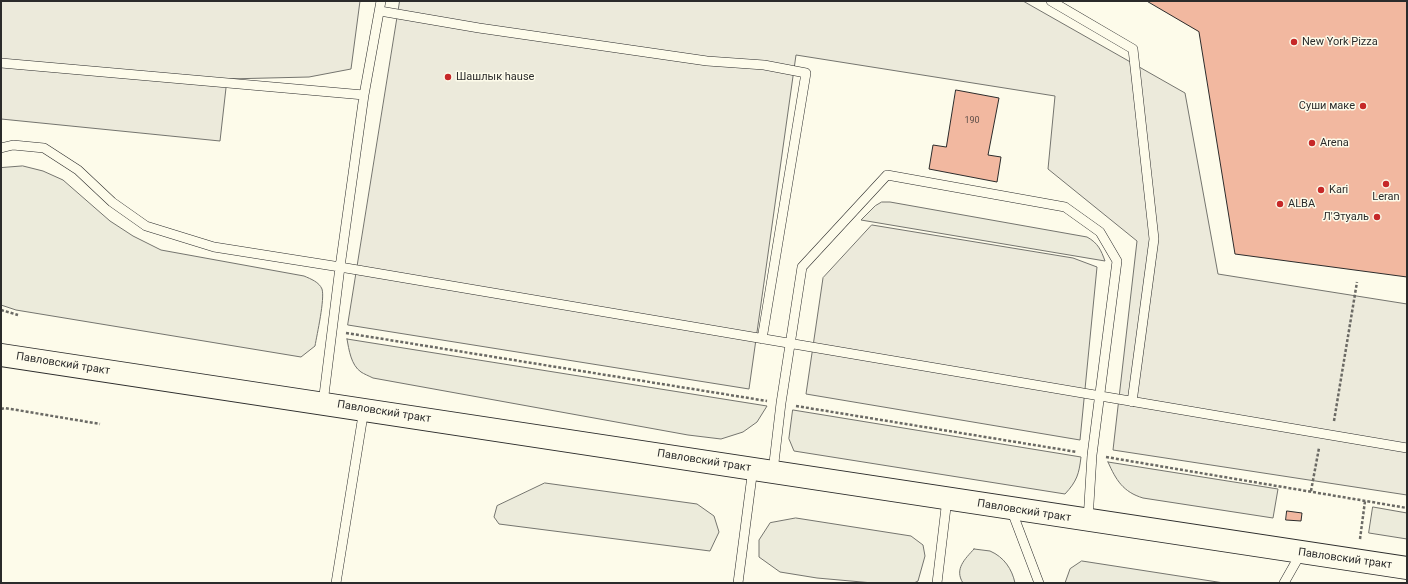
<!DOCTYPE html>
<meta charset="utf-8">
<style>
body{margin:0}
#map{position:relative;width:1408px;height:584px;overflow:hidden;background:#fdfbea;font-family:Roboto,sans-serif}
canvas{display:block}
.frame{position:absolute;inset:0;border:2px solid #2b2b2b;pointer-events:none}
</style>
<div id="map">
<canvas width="1408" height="584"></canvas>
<div class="frame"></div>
</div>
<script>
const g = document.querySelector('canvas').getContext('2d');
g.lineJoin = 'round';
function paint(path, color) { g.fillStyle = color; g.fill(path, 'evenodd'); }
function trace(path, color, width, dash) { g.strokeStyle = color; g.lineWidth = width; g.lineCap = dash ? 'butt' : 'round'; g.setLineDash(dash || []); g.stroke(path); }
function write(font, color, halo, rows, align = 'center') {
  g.font = font + ' Roboto,sans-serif'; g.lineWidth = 3; g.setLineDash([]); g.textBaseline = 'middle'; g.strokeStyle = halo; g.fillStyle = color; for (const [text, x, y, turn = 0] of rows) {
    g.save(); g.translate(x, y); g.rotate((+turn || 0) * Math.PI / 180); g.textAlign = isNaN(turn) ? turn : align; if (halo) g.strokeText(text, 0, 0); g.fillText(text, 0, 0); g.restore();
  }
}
const green = new Path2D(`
 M23,166L43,171L63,180L110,221L133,236L161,250L304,276C311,279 319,282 322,289C325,299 317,334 315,346L301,357L16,310L1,305V168Z
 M882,202H890L1087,237C1098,243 1101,250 1105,261L861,220L875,206Z
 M347,339L767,406L757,422L743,432L721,439L688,435L373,378C369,376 364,374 361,372C351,365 349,350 347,339Z
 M793,410L1081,457C1079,474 1077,481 1065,494L794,451L789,439Z
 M1108,462L1278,489L1273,518L1143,498C1123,492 1116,480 1108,462Z
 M545,483L697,504L714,516L719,532L710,551L499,524L494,517L497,506Z
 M1373,507L1407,513V539L1369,533Z
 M796,518L911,536L923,545L925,556L918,581L914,583H873L817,578L780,572L759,557V540L770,523Z
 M974,549C979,550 985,550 990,551C1004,557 1012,569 1015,583H963C954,569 965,559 974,549Z
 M1082,561L1224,583H1065L1070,569Z`);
paint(green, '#ecebdb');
trace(green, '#74746e', 1);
const parking = new Path2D(`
 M1,1H360L351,69L309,77L227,79L220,141L1,119Z
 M400,1H1023L1185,93L1218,274L1407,304V495L1113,450L1137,241L1048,169L1055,96L796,55L749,389L348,325Z
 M872,225L1073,258L1097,267L1080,440L806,394L823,278Z`);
paint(parking, '#eceadb');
trace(parking, '#74746e', 1);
const building = new Path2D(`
 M1147,1H1407V277L1235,254L1199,32Z
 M956,90L999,98L988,155L1001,157L997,182L929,169L933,145L946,147Z
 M1287,511L1302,513L1301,521L1286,520Z`);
paint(building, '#f2b8a0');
trace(building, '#2b2b2b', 1);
const lane = new Path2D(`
 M1051,1L1133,49L1154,239L1132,402
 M380,11L479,28L707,61L764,65L806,73L762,339
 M1,63L364,95
 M1,148L13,145L44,148L78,170L112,202L146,226L214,247L340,267L1407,448
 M323,403L340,267L364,95L381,1
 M773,471L781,403L802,267L887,175L1065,207L1100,232L1117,261L1092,455L1088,520
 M1011,509L1039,583
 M336,583L364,409
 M738,583L753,468
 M937,583L947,499
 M1284,583L1301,553`);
const primary = new Path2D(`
 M1,355L1407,568`);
trace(lane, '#2b2b2b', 10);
trace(primary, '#2b2b2b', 24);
trace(new Path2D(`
 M1,310L18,315
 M346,333L767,401
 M796,406L1077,452
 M1,409L5,408L100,424
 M1334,421L1357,282
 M1106,457L1407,508
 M1311,491L1319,448
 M1360,539L1365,501`), '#6a6964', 2.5, [3, 2]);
trace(lane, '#fdfbea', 9);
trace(primary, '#fdfbea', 22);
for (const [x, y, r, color] of [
 [1294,42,4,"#c62828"],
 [448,77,4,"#c62828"],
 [1363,106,4,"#c62828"],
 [1312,143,4,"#c62828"],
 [1386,184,4,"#c62828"],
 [1321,190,4,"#c62828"],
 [1280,204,4,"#c62828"],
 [1377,217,4,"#c62828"]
]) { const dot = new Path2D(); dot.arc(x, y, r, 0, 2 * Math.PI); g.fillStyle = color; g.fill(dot); trace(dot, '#fdfbea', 1.5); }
write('9px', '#5d4e48', null, [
 ["190",972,121]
]);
write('11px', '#2b2b2b', '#fdfbea', [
 ["New York Pizza",1302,42],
 ["Шашлык hause",456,77],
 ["Суши маке",1355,106,"right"],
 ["Arena",1320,143],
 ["Kari",1329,190],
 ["Leran",1386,197,"center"],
 ["ALBA",1288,204],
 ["Л'Этуаль",1369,217,"right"]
], 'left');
write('11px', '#2b2b2b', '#fdfbea', [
 ["Павловский тракт",63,364,9],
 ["Павловский тракт",384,412,9],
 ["Павловский тракт",704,461,9],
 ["Павловский тракт",1024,511,9],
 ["Павловский тракт",1345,559,8]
]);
</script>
